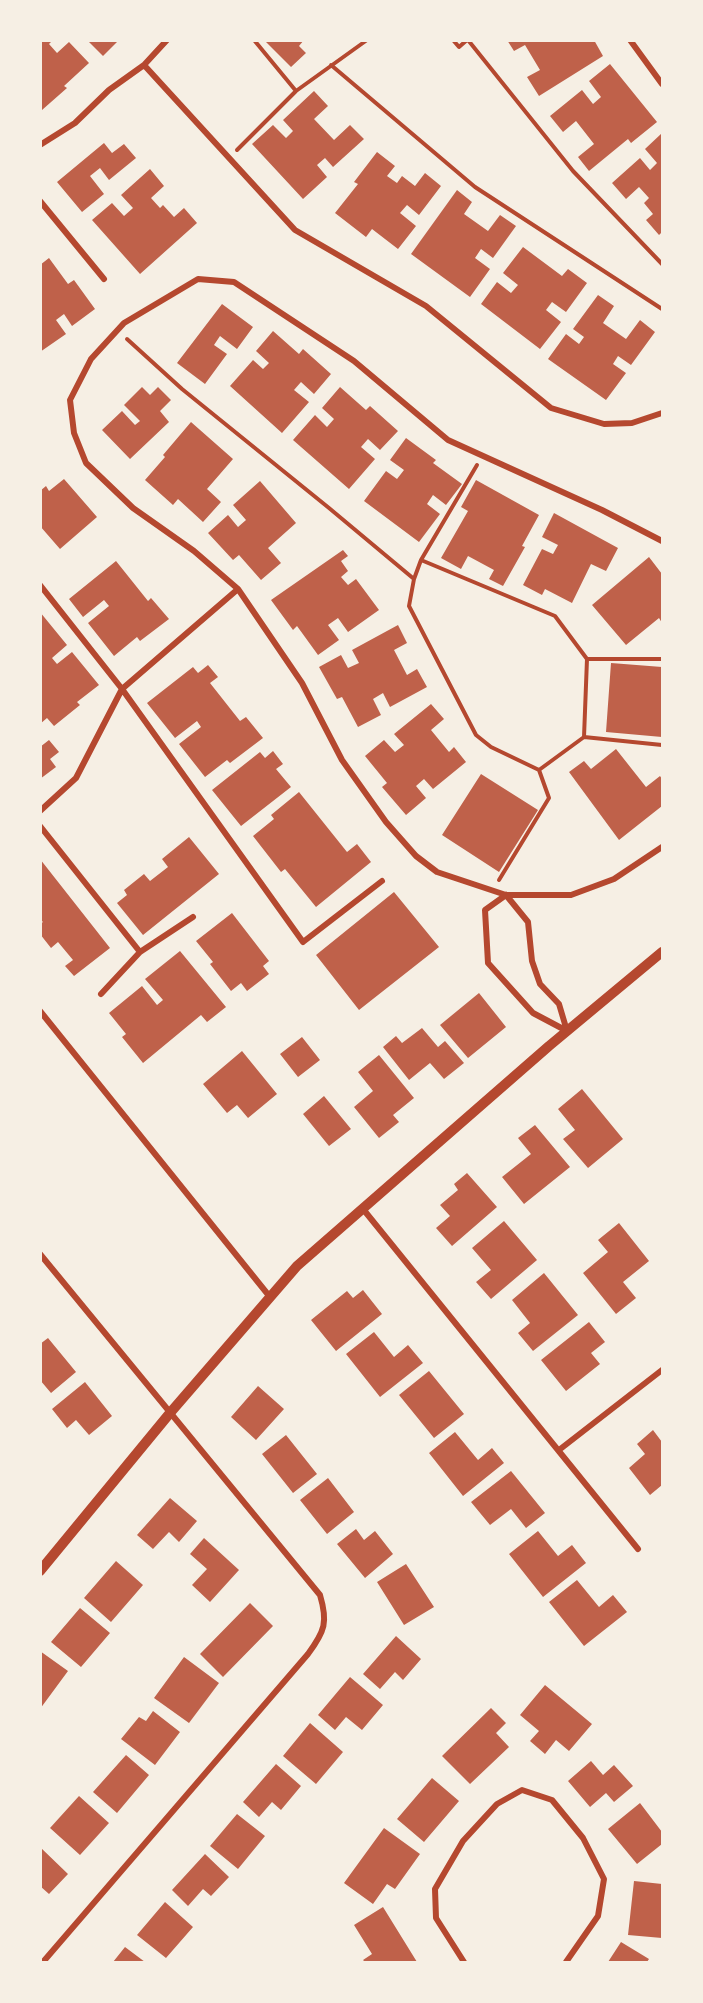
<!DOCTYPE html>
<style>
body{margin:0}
#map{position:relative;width:703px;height:2003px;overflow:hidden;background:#f6efe4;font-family:Jost,sans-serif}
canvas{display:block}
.frame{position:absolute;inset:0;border:42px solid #f6efe4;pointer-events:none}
</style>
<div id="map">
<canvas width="703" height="2003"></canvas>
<div class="frame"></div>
</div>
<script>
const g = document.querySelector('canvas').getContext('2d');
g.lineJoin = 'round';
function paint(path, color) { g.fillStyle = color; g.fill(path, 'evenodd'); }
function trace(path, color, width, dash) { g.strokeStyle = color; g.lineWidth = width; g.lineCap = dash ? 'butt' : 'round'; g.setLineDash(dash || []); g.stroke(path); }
paint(new Path2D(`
 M40,40H53L49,44L57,53L69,42L89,63L64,86L67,88L42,110L40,109Z
 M87,40H119L103,56Z
 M264,40H304L299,46L306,53L291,67Z
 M507,40H594L603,56L539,96L527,77L540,70L525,45L514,51Z
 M610,64L657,122L631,143L628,139L589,171L578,157L594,144L576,121L563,132L550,116L582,90L593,104L601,97L589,81Z
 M314,91L328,106L314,119L334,140L350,125L364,139L333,167L325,158L317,165L327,177L303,199L252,144L273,125L286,138L293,131L283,120Z
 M662,133V232L659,235L646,220L653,214L644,203L649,198L639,187L626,199L612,183L640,158L650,170L657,163L645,149Z
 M104,143L112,153L124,144L136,158L109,180L100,168L90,176L104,194L82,212L57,182Z
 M377,152L395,166L387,176L397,183L402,176L415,186L425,173L441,186L419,215L407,205L400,213L416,226L398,249L372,229L366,237L335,213L358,184L354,182Z
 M150,169L164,186L151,198L160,208L163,205L174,217L184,208L197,223L140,274L92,220L112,203L124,216L133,208L121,195Z
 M457,190L472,202L464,214L488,231L500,215L516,226L493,258L481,249L475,258L490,269L470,297L411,254Z
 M523,247L562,276L568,269L587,283L566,312L552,302L546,310L561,322L540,349L481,304L497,282L511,293L518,285L503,273Z
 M49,258L68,284L74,280L95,309L72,326L64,314L56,320L66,334L40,352V265Z
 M598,295L614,306L603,323L626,339L640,320L655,332L631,365L618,356L613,364L626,373L606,400L548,359L566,334L579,344L584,337L573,329Z
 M222,304L253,327L237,349L220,336L214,345L227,354L205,384L177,363Z
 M273,331L299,354L303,349L331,374L314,394L301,382L294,390L309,402L282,433L230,386L253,360L263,369L269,363L256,351Z
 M142,387L150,395L158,387L171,400L160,411L169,422L130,459L102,430L122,411L135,425L140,421L124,405Z
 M340,387L366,410L370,406L398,431L380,450L368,439L361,447L375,459L349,489L293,440L315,415L327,427L334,419L322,408Z
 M191,422L233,459L207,489L221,502L203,522L178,499L173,505L145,480L165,457L163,455Z
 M406,438L436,460L433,463L462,484L446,505L433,495L427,504L440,514L419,542L364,501L386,471L397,479L404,470L390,460Z
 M64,479L97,517L60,549L40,526V491L46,486L49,491Z
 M476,480L539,515L522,546L525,547L503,586L489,579L494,570L468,556L461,569L441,558L468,511L461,507Z
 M260,481L296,523L268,548L281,563L261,580L239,555L233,560L208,533L228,515L238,527L246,520L233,505Z
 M554,513L618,548L606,571L591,564L572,603L545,589L542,595L523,585L542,549L553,554L558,545L542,537Z
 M343,550L348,556L341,561L348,571L341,577L348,585L356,579L379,610L348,632L338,618L328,625L339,640L318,655L297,626L293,630L271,600Z
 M649,557L662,574V623L659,618L626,645L592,605Z
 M116,561L148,601L151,598L169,619L140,641L137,637L114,656L88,623L109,606L104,600L83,617L69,599Z
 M40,612L67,645L52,658L57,664L72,652L99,685L77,702L80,705L54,726L47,718L40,724Z
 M398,625L407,643L394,650L407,675L417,669L427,687L390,707L383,693L373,699L381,715L358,727L342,697L337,699L319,667L341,655L348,668L359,663L352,650Z
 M611,663L662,667V737L606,732Z
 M208,665L218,677L210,683L240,721L246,717L263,738L230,763L227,760L205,777L179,744L201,727L197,721L175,738L147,703L193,667L198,673Z
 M431,704L444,719L431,730L449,752L454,747L466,762L433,789L424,779L416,786L426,798L406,815L382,787L387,783L365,756L384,740L395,752L404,745L394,734Z
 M49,740L59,752L50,759L56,767L40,779V747Z
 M616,749L646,787L660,776L662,779V806L619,840L569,772L584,761L591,769Z
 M273,751L283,764L276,769L291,787L241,826L212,790L260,752L265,758Z
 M481,774L538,810L499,872L442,835Z
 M299,792L347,852L357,844L371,862L316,907L285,869L281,872L253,836L274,819L271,815Z
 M189,837L219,874L143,935L117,903L127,895L124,890L144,874L150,881L168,867L162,859Z
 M40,859L110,948L74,976L65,966L73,960L58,942L51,948L40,934V924L43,922L40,919Z
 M394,892L439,947L359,1010L316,955Z
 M232,913L269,961L263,966L269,974L247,991L241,983L231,991L210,964L213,962L196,941Z
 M180,951L226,1007L207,1022L201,1015L143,1063L122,1037L126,1034L109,1013L142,986L157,1005L163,1000L145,979Z
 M479,993L506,1027L468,1058L440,1025Z
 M422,1028L438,1047L445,1041L464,1063L444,1079L430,1063L409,1080L383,1047L396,1036L402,1043Z
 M302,1037L320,1060L298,1077L280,1054Z
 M242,1051L277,1094L248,1118L237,1105L227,1113L203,1084Z
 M379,1055L414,1098L393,1115L399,1122L379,1138L354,1107L373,1091L358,1072Z
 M582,1089L623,1139L588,1168L563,1139L575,1130L558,1109Z
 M324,1096L351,1129L329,1146L303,1114Z
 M535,1125L570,1167L524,1204L502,1177L531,1154L518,1138Z
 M467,1173L497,1207L452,1246L436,1228L450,1216L440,1205L458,1190L454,1184Z
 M504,1221L537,1260L491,1299L476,1282L491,1270L472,1248Z
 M619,1223L649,1261L623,1282L636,1298L616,1314L583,1273L608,1252L598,1240Z
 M544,1273L578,1315L533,1351L518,1333L530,1323L512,1300Z
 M363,1290L382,1314L336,1351L311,1320L347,1291L353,1298Z
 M589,1322L605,1342L591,1353L600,1364L566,1391L541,1360Z
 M374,1332L394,1357L408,1345L423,1363L380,1397L346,1354Z
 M48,1338L76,1372L51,1393L40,1380V1344Z
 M429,1371L464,1414L434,1438L399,1395Z
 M85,1382L112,1416L89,1435L76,1420L67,1428L52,1409Z
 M258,1386L284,1409L256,1440L231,1417Z
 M653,1430L662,1442V1485L650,1495L629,1468L645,1454L637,1444Z
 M455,1432L478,1460L492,1448L504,1463L463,1496L429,1453Z
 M286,1435L317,1474L293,1493L262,1454Z
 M511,1471L545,1513L526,1528L511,1509L490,1525L471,1502Z
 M328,1478L354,1512L327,1534L300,1500Z
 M170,1498L197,1521L179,1542L169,1532L153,1549L137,1535Z
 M356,1529L364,1540L375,1531L393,1554L365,1578L337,1544Z
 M538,1531L558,1556L572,1545L586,1563L543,1597L509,1554Z
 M204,1538L239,1570L210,1602L192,1585L207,1569L190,1554Z
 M116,1561L143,1585L111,1622L84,1598Z
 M406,1564L434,1607L404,1625L377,1582Z
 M577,1580L599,1607L613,1595L627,1612L584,1646L549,1602Z
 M250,1603L273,1626L223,1677L200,1654Z
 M80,1608L110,1633L81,1667L51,1642Z
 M396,1636L421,1659L403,1680L395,1672L380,1689L363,1674Z
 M40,1651L68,1671L40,1709Z
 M184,1657L219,1683L189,1723L154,1698Z
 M350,1677L383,1705L362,1730L346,1717L335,1730L318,1715Z
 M545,1685L592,1724L569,1751L556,1740L545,1754L530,1741L539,1731L520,1715Z
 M491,1708L506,1723L496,1733L509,1747L470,1784L442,1756Z
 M153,1711L180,1732L155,1765L121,1739L139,1717L146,1721Z
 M310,1723L343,1752L316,1784L283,1756Z
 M126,1755L149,1775L117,1813L93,1792Z
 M591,1761L603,1775L614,1765L633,1786L614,1802L606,1793L590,1807L568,1781Z
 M276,1764L301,1786L281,1810L272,1802L259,1817L243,1802Z
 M432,1778L459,1801L424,1842L397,1819Z
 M79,1796L109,1823L80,1855L50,1828Z
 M640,1803L662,1832V1844L637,1864L608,1829Z
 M237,1814L265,1836L238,1869L210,1846Z
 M384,1828L420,1854L395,1889L387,1884L373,1904L344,1883Z
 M40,1847L68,1874L49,1894L40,1886Z
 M205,1854L229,1877L211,1896L203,1889L188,1906L172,1890Z
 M634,1881L662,1884V1938L628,1935Z
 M165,1902L193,1927L166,1958L137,1935Z
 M383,1907L417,1962H365L363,1960L372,1954L354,1925Z
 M621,1942L649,1959L647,1962H608Z
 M125,1947L145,1962H113Z`), '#bf614a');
trace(new Path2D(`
 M254,40L296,91
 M453,40L459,47L467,40
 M468,40L573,171L662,264
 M331,65L475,187L662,309
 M237,150L296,91L367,40
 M127,339L182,389L329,508L414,579
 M477,465L421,560L555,616L587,659
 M421,560L414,579L409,606L476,735L491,747L539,770
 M584,737L587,659H662
 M499,880L549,798L539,770L584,737L662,745`), '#b5482f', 4);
trace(new Path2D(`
 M167,40L144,65L295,230L426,306L551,408L604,424L632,423L662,413
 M630,40L662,84
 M40,145L75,123L109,90L144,65
 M40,201L104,279
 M662,541L602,510L448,440L354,361L234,282L198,279L124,323L91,359L70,400L74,433L86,463L133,508L194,551L238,589L302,683L342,760L386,822L416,856L437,872L506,895H571L614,879L662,847
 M40,585L122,689L303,942L382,881
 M40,811L76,778L122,689L238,589
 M40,826L140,952
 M506,895L485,910L488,963L533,1013L567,1031
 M506,895L528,922L532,961L540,984L559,1004L567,1031
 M101,994L140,952L193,917
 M40,1011L270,1297
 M363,1209L638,1549
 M40,1254L320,1595C328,1622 325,1631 308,1654L43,1962
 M559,1450L662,1370
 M464,1962L436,1918L435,1889L463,1841L497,1804L522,1790L552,1800L583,1838L604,1879L598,1916L566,1962`), '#b5482f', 6);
trace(new Path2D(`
 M40,1571L170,1413L297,1266L549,1046L662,952`), '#b5482f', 10);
</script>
